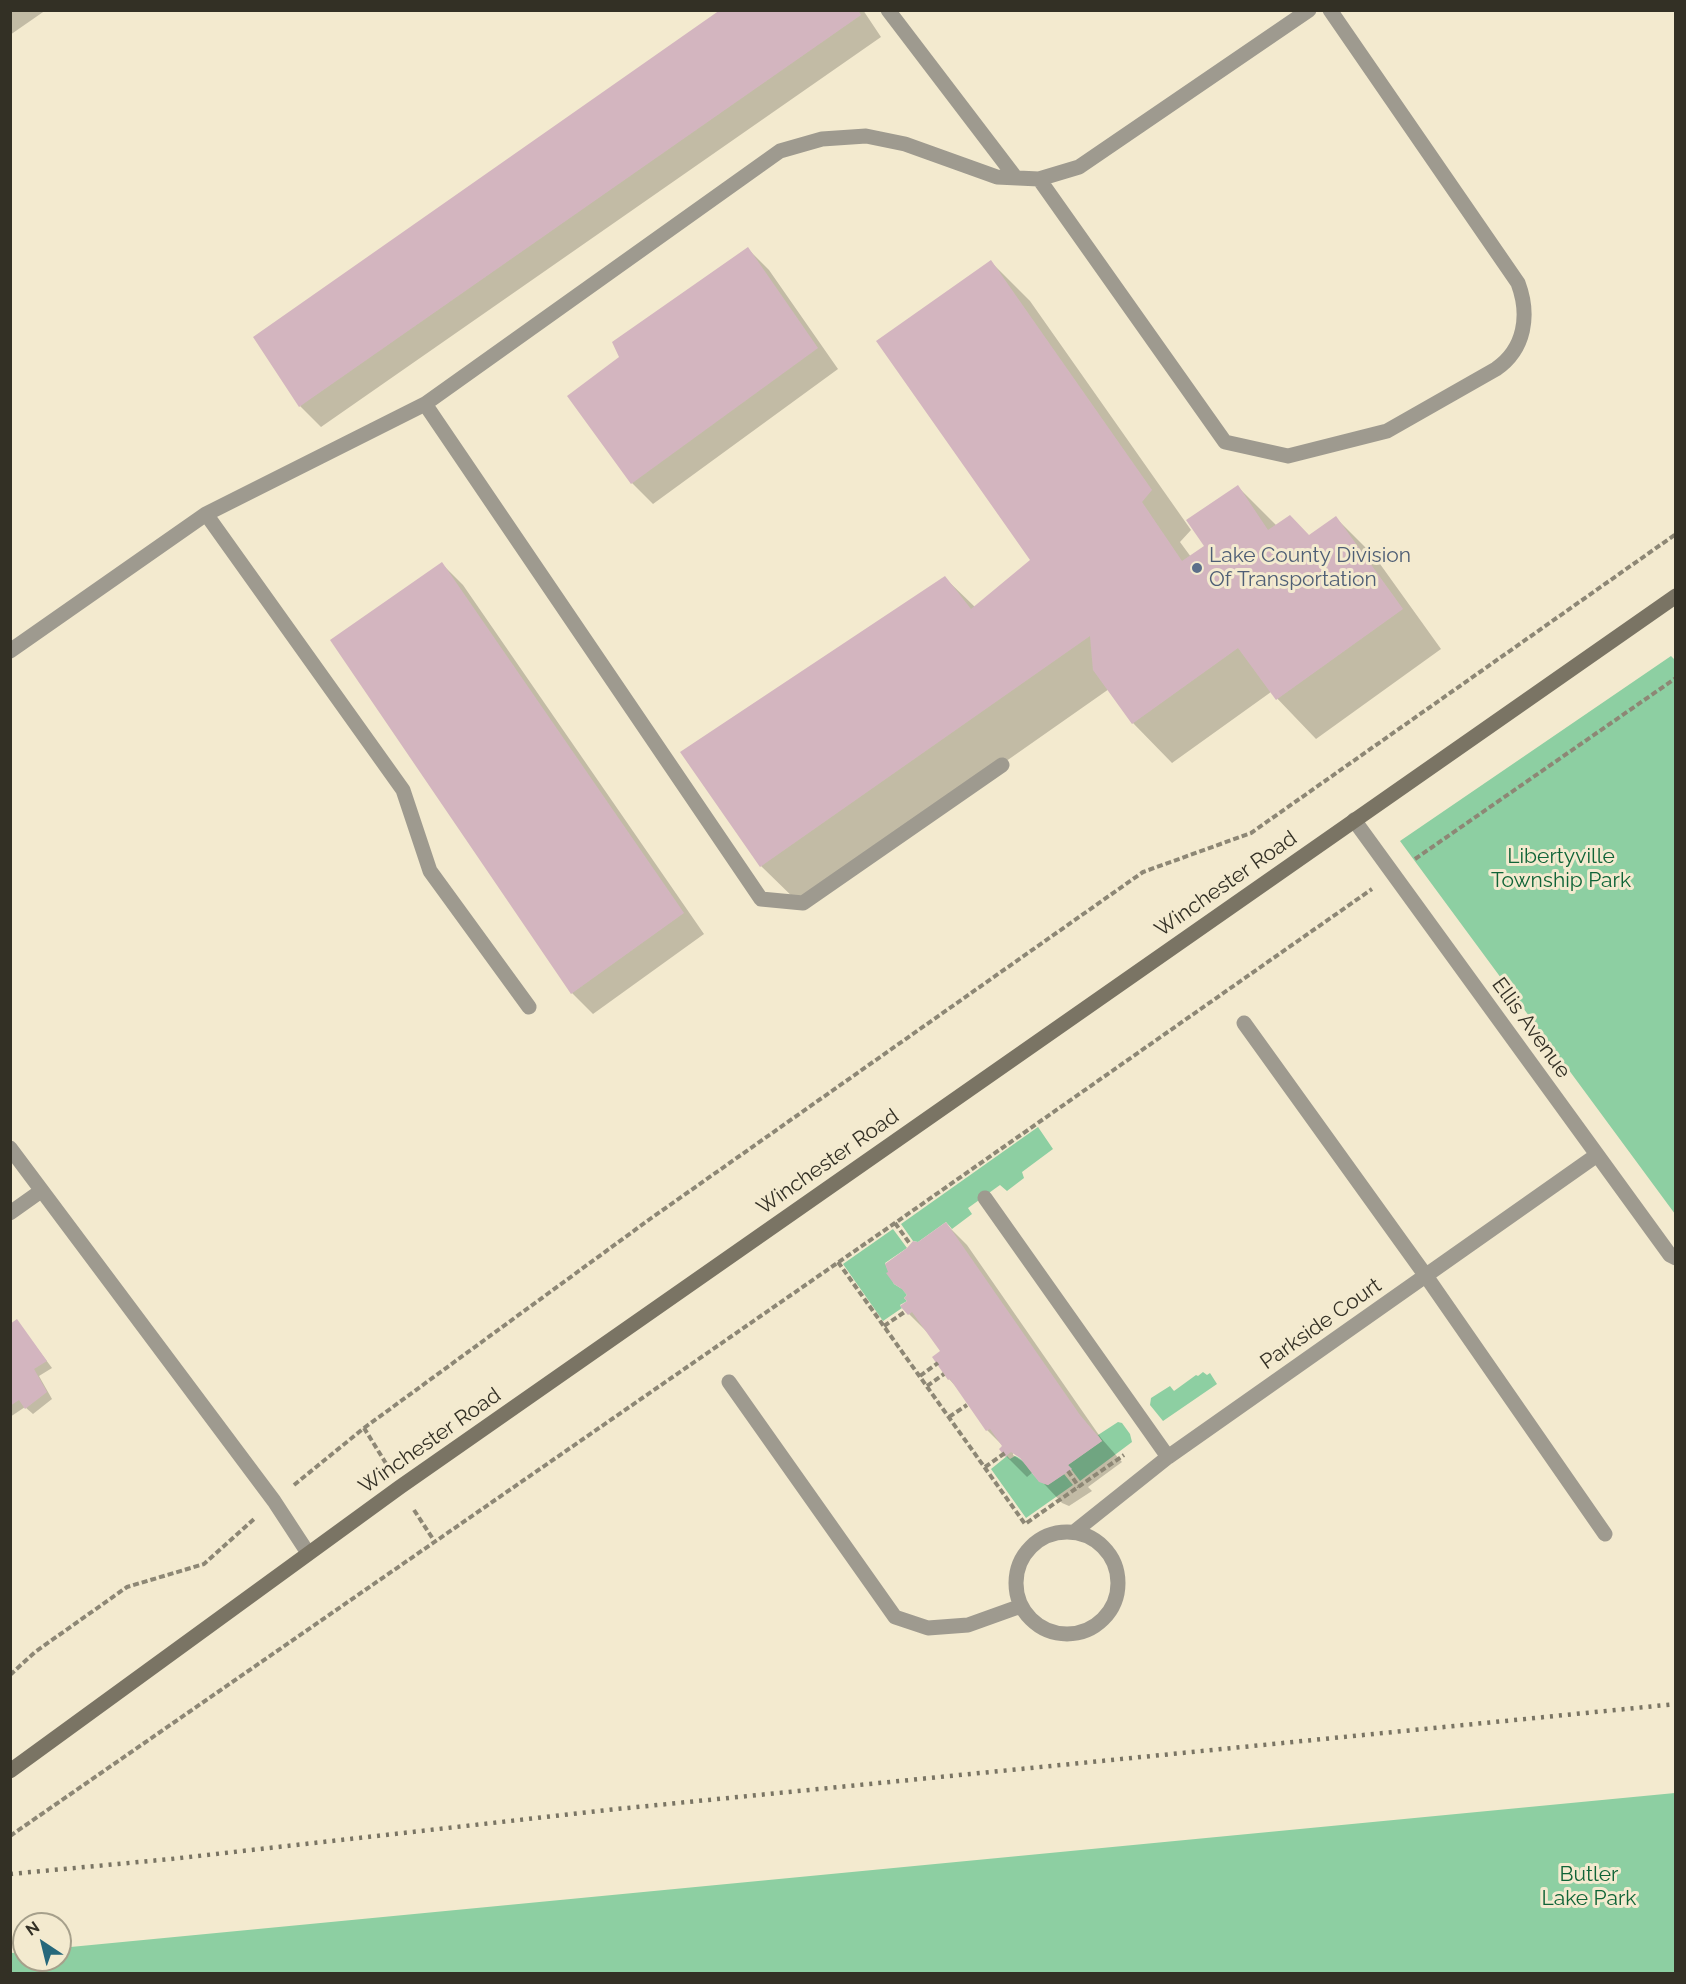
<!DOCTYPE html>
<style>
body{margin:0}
#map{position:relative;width:1686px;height:1984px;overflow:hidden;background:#f3eacf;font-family:Raleway,sans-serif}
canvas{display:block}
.frame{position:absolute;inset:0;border:12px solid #333025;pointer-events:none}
.north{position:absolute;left:12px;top:1912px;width:60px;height:60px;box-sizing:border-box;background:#f3eacf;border:2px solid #a6a08b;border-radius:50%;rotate:325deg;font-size:16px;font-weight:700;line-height:24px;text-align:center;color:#333025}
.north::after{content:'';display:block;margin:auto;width:21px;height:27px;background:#26687b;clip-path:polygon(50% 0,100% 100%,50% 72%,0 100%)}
</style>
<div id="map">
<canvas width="1686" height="1984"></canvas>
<div class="frame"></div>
<div class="north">N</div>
</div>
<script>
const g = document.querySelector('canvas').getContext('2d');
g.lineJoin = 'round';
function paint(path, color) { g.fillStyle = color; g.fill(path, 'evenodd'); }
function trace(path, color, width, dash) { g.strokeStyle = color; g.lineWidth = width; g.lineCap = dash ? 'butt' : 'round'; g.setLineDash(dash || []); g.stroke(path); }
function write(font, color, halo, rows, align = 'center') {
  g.font = font + ' Raleway,sans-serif'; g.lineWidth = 6; g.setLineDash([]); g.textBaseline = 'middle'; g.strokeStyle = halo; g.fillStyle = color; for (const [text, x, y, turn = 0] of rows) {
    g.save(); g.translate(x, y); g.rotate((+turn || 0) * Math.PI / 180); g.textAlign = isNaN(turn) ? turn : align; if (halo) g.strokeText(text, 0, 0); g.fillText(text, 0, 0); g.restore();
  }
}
paint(new Path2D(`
 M1671,656L1676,661L1675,1214L1400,841Z
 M1038,1127L1053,1149L1022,1172L1024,1178L1007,1191L1000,1185L968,1208L972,1214L952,1229L946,1222L918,1242L913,1241L901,1224Z
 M893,1229L907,1248L885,1263L894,1284L902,1289L907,1295L904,1298L907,1301L900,1305L902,1308L883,1321L843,1264Z
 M1203,1372L1207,1375L1210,1373L1217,1384L1163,1421L1150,1405L1151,1398L1170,1386L1174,1391L1196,1375L1198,1376Z
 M1118,1422L1122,1423L1130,1434L1132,1442L1080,1481L1068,1465L1102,1441L1098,1435Z
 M1007,1456L1010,1459L1015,1456C1029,1461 1031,1480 1048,1485L1064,1474L1073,1485L1026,1518L991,1469Z
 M1675,1793V1973H11V1953L24,1952V1960H60V1948Z`), '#8dcfa2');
paint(new Path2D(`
 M10,10H46L10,35Z
 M722,10H863L881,37L321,427L300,406Z
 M748,249L769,270L838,369L653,504L632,483L621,358Z
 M991,262L1030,301L1191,530L1180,542L1191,557L1206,547L1238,487L1277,526L1310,537L1336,518L1375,557L1441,649L1316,739L1271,692L1172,763L1133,723L1109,689L801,905L761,866L945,578L975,607L1032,560Z
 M442,564L463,585L704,934L593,1014L572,993Z
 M946,1224L967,1245L1101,1438L1122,1462L1088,1487L1092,1491L1069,1506L1062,1503L1033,1472L1027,1477L1006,1456L1002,1449L1004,1447L987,1430L959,1390L949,1379L942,1352L930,1335L909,1314V1296L896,1283L919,1243ZM1013,1451L1027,1460L1025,1463L1013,1455Z
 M17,1321L52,1368L39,1376L52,1399L33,1414L25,1407L10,1417V1326Z`), '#0003');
paint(new Path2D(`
 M720,10H858L861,15L299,407L253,337Z
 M748,247L818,348L631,484L567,396L619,357L612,342Z
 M991,260L1152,490L1142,502L1182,561L1204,546L1186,520L1238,485L1268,530L1290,515L1309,535L1336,516L1403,609L1276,700L1238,648L1132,724L1093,670L1090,636L760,867L680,752L945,576L971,609L1030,560L876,341Z
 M442,562L684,913L571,994L330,640Z
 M946,1222L1080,1415L1102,1441L1068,1465L1072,1469L1048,1485L1039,1482L1020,1458L1011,1452L1005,1457L999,1449L1002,1446L990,1429L986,1431L950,1379L948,1380L932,1357L940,1351L912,1312L908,1315L900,1306L907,1301L904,1298L907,1295L902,1289L894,1284L886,1273L888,1272L885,1264L907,1248L913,1241L918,1242Z
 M17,1319L47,1361L34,1369L47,1392L25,1409L19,1400L10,1406V1324Z`), '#d3b5bf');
trace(new Path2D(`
 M1415,859L1676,678
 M895,1223L910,1244
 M838,1262L1025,1524L1124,1455
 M884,1326L906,1311
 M920,1376L938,1363
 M927,1386L944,1374
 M949,1417L967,1405
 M364,1428L650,1219L1143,872L1251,833L1676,534
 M985,1467L1005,1453
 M1068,1471L1079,1487
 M294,1485L364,1428L387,1465
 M414,1510L435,1542
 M10,1675L35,1652L127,1587L204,1564L254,1519
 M10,1836L895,1223L1372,889`), '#8d8775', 4, [6, 3]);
trace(new Path2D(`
 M888,10L1016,178
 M1039,179L1225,442L1288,456L1387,431L1496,369C1525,349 1530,315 1518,283L1330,10
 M425,404L761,899L803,903L1002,765
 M206,514L403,790L430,871L529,1007
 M10,651L206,514L425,404L780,151L822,139L866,136L905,144L997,177L1039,179L1079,167L1309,10
 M10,1148L274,1501L308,1553
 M10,1213L41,1191`), '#9e9a8f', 15);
trace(new Path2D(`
 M1354,820L1670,1255L1676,1258
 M1244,1023L1426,1276L1605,1534
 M985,1198L1168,1457
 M729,1382L895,1617L928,1628L968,1625L1021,1606
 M1074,1532L1168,1457L1597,1155
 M1016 1583a51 51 0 1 1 102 0a51 51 0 1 1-102 0Z`), '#9e9a8f', 15);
trace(new Path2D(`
 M10,1771L400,1487L1676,596`), '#7a7464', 15);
trace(new Path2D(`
 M10,1874L171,1859L617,1809L1676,1704`), '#797463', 4.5, [3, 6]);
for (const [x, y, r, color] of [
 [1197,568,6,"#5c6f8a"]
]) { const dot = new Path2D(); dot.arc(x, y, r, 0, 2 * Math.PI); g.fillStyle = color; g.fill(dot); trace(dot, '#f3eacf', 2); }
write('21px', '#4e5e75', '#f3eacf', [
 ["Lake County Division",1209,556],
 ["Of Transportation",1209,580]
], 'left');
write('21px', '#0f6437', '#f3eacf', [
 ["Libertyville",1561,857],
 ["Township Park",1561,881],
 ["Butler",1589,1875],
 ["Lake Park",1589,1899]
]);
write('21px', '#333025', '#f3eacf', [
 ["Winchester Road",1226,884,-35],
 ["Ellis Avenue",1531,1028,54],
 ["Winchester Road",828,1162,-35],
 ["Parkside Court",1321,1324,-35],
 ["Winchester Road",430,1441,-35]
]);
</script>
